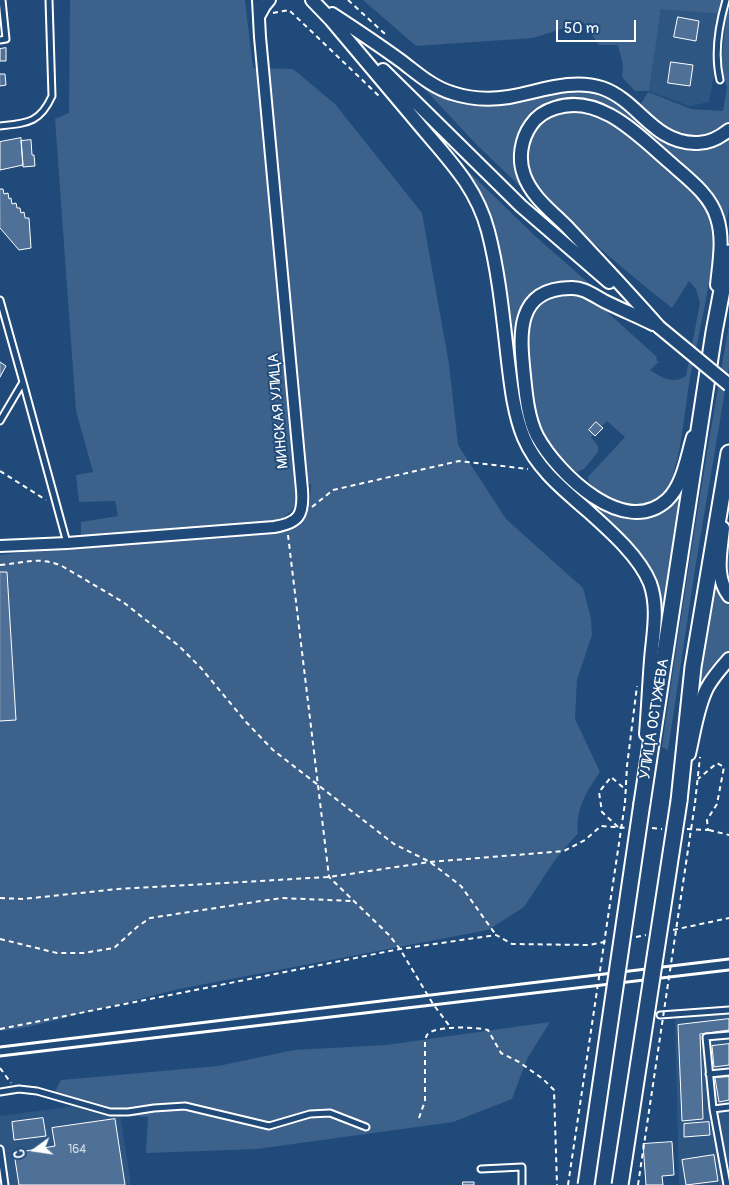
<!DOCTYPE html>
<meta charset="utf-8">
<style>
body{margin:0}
#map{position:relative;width:729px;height:1185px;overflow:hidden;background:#1f4a7a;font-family:Pangolin,sans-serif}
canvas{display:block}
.north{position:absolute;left:10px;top:1125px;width:50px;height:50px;-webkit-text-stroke:4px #1f4a7a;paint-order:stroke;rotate:256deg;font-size:14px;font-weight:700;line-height:20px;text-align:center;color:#fff}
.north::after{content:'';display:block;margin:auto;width:18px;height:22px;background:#fff;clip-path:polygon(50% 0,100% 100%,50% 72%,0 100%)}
.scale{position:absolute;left:556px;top:20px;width:80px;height:22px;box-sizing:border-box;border:2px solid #fff;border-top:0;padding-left:6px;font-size:15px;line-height:18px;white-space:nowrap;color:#fff;-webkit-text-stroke:4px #1f4a7a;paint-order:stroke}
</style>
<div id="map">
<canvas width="729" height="1185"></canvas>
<div class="north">С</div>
<div class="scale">50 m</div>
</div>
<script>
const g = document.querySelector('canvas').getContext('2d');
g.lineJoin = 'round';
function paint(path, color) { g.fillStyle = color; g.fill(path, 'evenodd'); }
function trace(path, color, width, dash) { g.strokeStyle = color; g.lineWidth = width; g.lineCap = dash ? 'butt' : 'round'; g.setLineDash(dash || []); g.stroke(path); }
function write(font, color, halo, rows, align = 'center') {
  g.font = font + ' Pangolin,sans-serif'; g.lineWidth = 4; g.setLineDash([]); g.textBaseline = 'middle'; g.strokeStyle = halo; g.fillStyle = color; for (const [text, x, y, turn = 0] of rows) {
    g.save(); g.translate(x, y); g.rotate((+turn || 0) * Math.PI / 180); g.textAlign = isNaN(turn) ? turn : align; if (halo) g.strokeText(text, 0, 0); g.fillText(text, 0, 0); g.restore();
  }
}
paint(new Path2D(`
 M661,8L725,14L709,102L689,106L649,91Z
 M729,1012V1185H679L675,1019Z
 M118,1100L131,1185H0V1116Z`), '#2e5683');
paint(new Path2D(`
 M70,0H245L253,68L293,69L335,104L422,213L449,364L458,445L506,519L583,588L591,618L592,635L577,680L575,719L600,772C587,791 575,809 578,833L555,860L524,907L488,930L179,989L28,1027L0,1031V555L81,545L277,529L298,524L310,500L311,484L299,486C296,510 292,515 269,523L81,540V522L118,516L115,501L79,502L76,475L93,472L76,411L55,119L69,113Z
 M363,0H721L719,11L721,14L661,9L649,91H635L622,77L623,65L618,45H599L583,22L533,38L416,46Z
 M729,8V121C714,140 690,142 669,132C658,127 648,114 639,107L648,92L691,109L723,111L727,88L721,66L726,17Z
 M419,83C424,86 430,91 436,92C446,95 459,93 470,93C495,93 521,96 546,94C562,93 579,87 595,92C645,105 666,182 729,137V208L725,229L723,216L719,206L603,105C541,82 495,132 525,191L476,144Z
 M571,111C581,112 591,113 601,117C622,127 705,198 712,218C719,239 713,261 709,282C704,314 696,346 690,378C685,408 683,438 675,468C672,479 669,489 660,497C637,518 608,500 589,485L588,477L625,437L607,421L591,437L598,446V452L584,469L577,472L573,470L546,440L535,413L526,345L528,321L534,309L547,297L563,294L585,297L606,311L657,357L656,360L659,362L650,370C661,377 673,385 686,376L700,303L696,289L689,281L672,308C641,284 611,258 581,232C564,216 543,201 532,179C525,165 525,150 532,136C540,118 553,114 571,111Z
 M467,170L535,236L591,285L590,287C554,273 520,290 516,330L530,435C542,462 564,480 587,498C595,504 603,511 613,515C631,522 657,520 672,506C676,502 679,494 681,489L661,616L657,590L532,447L521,417L506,300L465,172Z
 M729,325V367L696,563L668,750L662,747C682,606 704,465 729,325Z
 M729,530V586L724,564Z
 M715,581L721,594L729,604V652L717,662L695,704Z
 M550,1022L527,1059L512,1099L453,1122L257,1149L146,1153L148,1117L95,1113L53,1095L61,1080L218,1066L294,1050L386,1045Z`), '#3c618b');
const building = new Path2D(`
 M678,17L699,21L696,41L674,37Z
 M6,48V61H0V49Z
 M671,62L693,65L690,86L668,83Z
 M0,74H5L6,85L0,86Z
 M21,138L23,165L0,170V142Z
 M31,140L32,155H34L35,166L23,167L21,141Z
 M0,189H3L4,194L8,193L9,199L11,198L12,204L16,203L17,208H20L21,213L24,212L25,218H29L31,248L19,250L0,228Z
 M0,362L6,366L0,377Z
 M596,422L603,428L595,436L589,430Z
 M0,572H7L16,720L0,721Z
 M729,1019V1030L700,1034L703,1119L682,1121L678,1025Z
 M729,1044V1065L714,1067L712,1046Z
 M729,1077V1100L719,1102L715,1078Z
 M43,1118L46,1136L14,1140L12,1122Z
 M115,1119L125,1185H19L14,1153L55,1146L52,1128Z
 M709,1122L710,1135L684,1137V1124Z
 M672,1142L674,1175L662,1176L663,1185H646L643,1144Z
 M714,1155L718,1181L686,1185L682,1160Z
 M463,1182H474V1185H463Z`);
paint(building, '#507197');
trace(building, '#fff', 1);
const service = new Path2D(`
 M0,40L6,39L2,0
 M720,80C714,55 719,24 726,0
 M0,126C27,123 40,123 52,96L49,0
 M0,300L23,382L0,421
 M23,382L67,543
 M660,1015L729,1010
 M709,1074L729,1072
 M0,1092L19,1089L37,1091L110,1112H128L154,1108L185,1106L269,1126L310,1114L330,1113L366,1127
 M713,1109L729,1107
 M0,1149L5,1185
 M481,1169L522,1167V1185
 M727,1185L713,1109L706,1037L729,1035`);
const minor = new Path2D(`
 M260,15L265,6L270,0
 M0,546L67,543L274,527C298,523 304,516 302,490L260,37L258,0`);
const tertiary = new Path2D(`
 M312,0L338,27
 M332,14C355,29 379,45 401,61C417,73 432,87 452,93C470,99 490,100 509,97C539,92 571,78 602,88C639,101 652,142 695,143C707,144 719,138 729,130
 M332,21C360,54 388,88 417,122C446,157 476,185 488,231C499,273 503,318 508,361C511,386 514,414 524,438C537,469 564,490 588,511C609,530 639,556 650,583C659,608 653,634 651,660C649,685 648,709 646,734
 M383,70L521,206L609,282
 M653,324C637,316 620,309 604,301C593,295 583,287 570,288C514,289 520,337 524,376C526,396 528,418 537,436C557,473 624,539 667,500C683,485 687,457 693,437
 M659,327C630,294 600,262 570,230C554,213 532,198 524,175C518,159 521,139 531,125C537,116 545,111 555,108C599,93 638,135 668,161C687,178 710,194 717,218C724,239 719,264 717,285
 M723,528C721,551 714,576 729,596
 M689,754C694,733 697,708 707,688C713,677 721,668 729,659`);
const primary = new Path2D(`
 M679,801L693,667L729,453
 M642,803L714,332L729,253`);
trace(service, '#fff', 9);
trace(minor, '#fff', 14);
trace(tertiary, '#fff', 16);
trace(primary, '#fff', 19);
trace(new Path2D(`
 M348,0L385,34
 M273,13L289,10L379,96
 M0,471L46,500
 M312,507L333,490L459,461L528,469
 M288,535L329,877L389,935L400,949L433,1004L451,1028
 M0,565C24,563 39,556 62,566L123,602L179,646L201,668L247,723L273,750L394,844L430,862L461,886L496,935
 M625,803L627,766L637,686
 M695,803L700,757
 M618,827L602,812L599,792L611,777L625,789
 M652,828L662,829
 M687,829L708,830L707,820L717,804L724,767L717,763L698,779
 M709,830L729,835
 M0,898L23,899L118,889L329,877L430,862L564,851L585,840L601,826L627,828
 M673,930L729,918
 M636,937L646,935
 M0,939L57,953H83L114,948L137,927L150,918L281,898L353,901
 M0,1029L400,949L496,935L512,944L589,945L609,941
 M0,1068L11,1083
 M419,1118L425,1101V1042C425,1042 426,1036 427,1035C434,1025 477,1027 488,1030L501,1053L519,1062L543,1079L554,1090L557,1185`), '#fff', 2, [5, 4]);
trace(service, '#1f4a7a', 5);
trace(minor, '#1f4a7a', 10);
trace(tertiary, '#1f4a7a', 12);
trace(primary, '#1f4a7a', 15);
trace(new Path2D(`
 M0,1047L729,959
 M0,1056L729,970`), '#fff', 3);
const tertiaryBridge = new Path2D(`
 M659,327L729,385`);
const primaryBridge = new Path2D(`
 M586,1185L642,803
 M620,1185L679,801`);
trace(tertiaryBridge, '#fff', 16, []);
trace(primaryBridge, '#fff', 19, []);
trace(new Path2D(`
 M568,1185L625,803
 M638,1185L695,803`), '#fff', 2, [5, 4]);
trace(tertiaryBridge, '#1f4a7a', 12);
trace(primaryBridge, '#1f4a7a', 15);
write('12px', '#d3dce5', null, [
 ["164",77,1150]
]);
write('15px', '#fff', '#1f4a7a', [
 ["МИНСКАЯ УЛИЦА",279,411,-95],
 ["УЛИЦА ОСТУЖЕВА",655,719,-81]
]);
</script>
